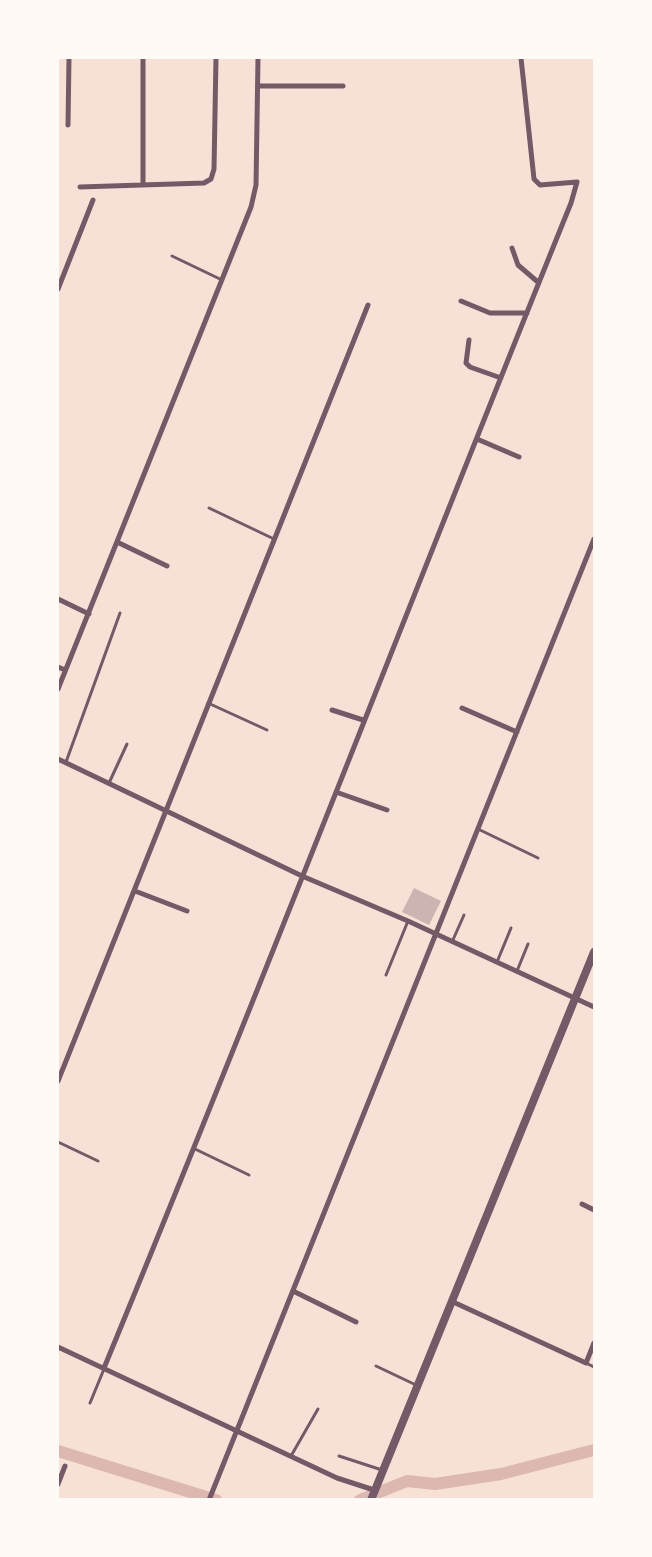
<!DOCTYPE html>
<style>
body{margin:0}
#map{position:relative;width:652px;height:1557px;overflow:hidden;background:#f7e1d7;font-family:Signika,sans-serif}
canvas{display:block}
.frame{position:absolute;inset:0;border:59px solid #fffaf5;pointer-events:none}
</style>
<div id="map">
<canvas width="652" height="1557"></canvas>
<div class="frame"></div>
</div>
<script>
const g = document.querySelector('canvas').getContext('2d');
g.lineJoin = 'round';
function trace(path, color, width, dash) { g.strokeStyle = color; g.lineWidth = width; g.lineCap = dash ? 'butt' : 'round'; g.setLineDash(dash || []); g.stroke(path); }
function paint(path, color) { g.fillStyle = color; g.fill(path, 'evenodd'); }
trace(new Path2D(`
 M58,1451L216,1500
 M360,1500L407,1481L435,1484L501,1474L594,1450`), '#dcb8b0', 12);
paint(new Path2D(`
 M414,888L441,901L429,925L402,912Z`), '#ccb4b1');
trace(new Path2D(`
 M172,256L222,280
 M209,508L274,539
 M208,703L267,730
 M66,762L120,613
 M109,783L127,744
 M478,829L538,858
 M452,942L464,915
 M497,962L511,928
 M517,971L528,944
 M386,975L408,921
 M58,1142L98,1161
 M195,1149L249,1175
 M586,1363L594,1367
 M376,1366L416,1385
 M90,1403L104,1369
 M291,1456L318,1409
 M339,1456L382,1470`), '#755966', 3);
trace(new Path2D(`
 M258,86H343
 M68,125L69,58
 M143,184V58
 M80,187L204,183L211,179L214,169L216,58
 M512,248L518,265L539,283
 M58,289L93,200
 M461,301L490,313H527
 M469,340L466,363L470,367L501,378
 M477,439L519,457
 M117,542L167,566
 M58,599L89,614
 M58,667L65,670
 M58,689L251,207L256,185L258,58
 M462,708L517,732
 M332,710L363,720
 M58,759L302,876L408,921L594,1007
 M336,792L387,810
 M135,891L187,911
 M58,1081L368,305
 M582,1204L594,1210
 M293,1291L356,1322
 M451,1301L586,1363L594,1343
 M58,1347L337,1478L374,1490
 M104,1368C264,981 414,591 571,203L577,182L540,185L534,179L521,58
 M58,1484L65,1466
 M209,1500L594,539`), '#755966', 5);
trace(new Path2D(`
 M371,1500L594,952`), '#755966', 8);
</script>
